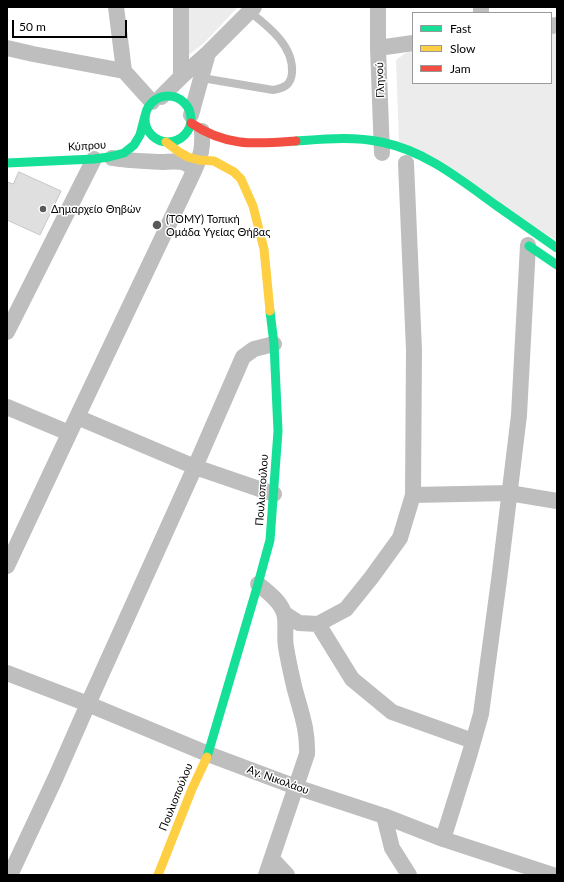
<!DOCTYPE html>
<meta charset="utf-8">
<style>
body{margin:0}
#map{position:relative;width:564px;height:882px;overflow:hidden;background:#fff;font-family:Lato,sans-serif}
canvas{display:block}
.frame{position:absolute;inset:0;border:8px solid #000;pointer-events:none}
.legend{position:absolute;left:412px;top:12px;width:140px;height:72px;box-sizing:border-box;background:#fff;border:1px solid #999;margin:0;padding:5px 7px;list-style:none;font-size:12px;color:#000}
.legend li{display:flex;align-items:center;gap:8px;height:20px}
.legend b{width:20px;border:1px solid #999}
.scale{position:absolute;left:12px;top:20px;width:115px;height:18px;box-sizing:border-box;border:2px solid #000;border-top:0;padding-left:5px;font-size:12px;line-height:14px;white-space:nowrap;color:#000;-webkit-text-stroke:3px #fff;paint-order:stroke}
</style>
<div id="map">
<canvas width="564" height="882"></canvas>
<div class="frame"></div>
<ul class="legend">
<li><b style="height:5px;background:#16e098"></b>Fast</li>
<li><b style="height:5px;background:#ffcf43"></b>Slow</li>
<li><b style="height:5px;background:#f24e42"></b>Jam</li>
</ul>
<div class="scale">50 m</div>
</div>
<script>
const g = document.querySelector('canvas').getContext('2d');
g.lineJoin = 'round';
function paint(path, color) { g.fillStyle = color; g.fill(path, 'evenodd'); }
function trace(path, color, width, dash) { g.strokeStyle = color; g.lineWidth = width; g.lineCap = dash ? 'butt' : 'round'; g.setLineDash(dash || []); g.stroke(path); }
function write(font, color, halo, rows, align = 'center') {
  g.font = font + ' Lato,sans-serif'; g.lineWidth = 3; g.setLineDash([]); g.textBaseline = 'middle'; g.strokeStyle = halo; g.fillStyle = color; for (const [text, x, y, turn = 0] of rows) {
    g.save(); g.translate(x, y); g.rotate((+turn || 0) * Math.PI / 180); g.textAlign = isNaN(turn) ? turn : align; if (halo) g.strokeText(text, 0, 0); g.fillText(text, 0, 0); g.restore();
  }
}
paint(new Path2D(`
 M186,7H238L204,43L186,57Z
 M551,31H557V241L399,142L396,60L407,52L413,51V83H551Z`), '#ececec');
const building = new Path2D(`
 M19,172L61,191L40,235L7,220V182L13,184Z`);
paint(building, '#dfdfdf');
trace(building, '#c7c7c7', 1);
trace(new Path2D(`
 M202,78L273,90C284,88 291,85 292,73C294,46 269,27 250,12`), '#bebebe', 8);
trace(new Path2D(`
 M116,7L124,71L152,102
 M378,7V48L382,153
 M481,13V7
 M551,26L557,25
 M7,48L33,54L124,71
 M378,48L413,43
 M181,77V7
 M161,97L181,77L208,53L254,7
 M191,115L208,53
 M112,158C128,161 145,161 162,162C169,162 180,160 187,164C189,165 192,168 193,170
 M406,163L414,350L413,495L400,538L371,578L346,609L318,624L352,679L392,712L473,741
 M7,332L94,159
 M7,407L69,433
 M77,417L195,467L274,494
 M413,495L509,493L557,501
 M7,566L77,417L194,171C201,155 203,149 202,131
 M258,584C268,592 280,601 284,613C287,622 284,637 286,647C288,660 291,673 294,686C300,710 308,728 307,754L266,875
 M285,614L299,623L318,624
 M7,673L88,704L208,754L296,787L384,816L443,839L553,875
 M384,816L392,848L409,875
 M443,839L469,756L481,714L499,580L519,415L528,245
 M272,859L287,875
 M10,875L55,779L88,704L195,467L243,357L254,349L274,344`), '#bebebe', 16);
trace(new Path2D(`
 M145 119a23 23 0 1 1 46 0a23 23 0 1 1-46 0Z
 M296,141C324,139 353,136 381,142C426,151 461,180 497,206C517,220 537,234 557,248
 M7,163L94,159L109,157L124,153L134,145L140,135L145,116
 M529,246L557,265
 M207,757L258,584L270,540L278,431L274,344L270,311`), '#16e098', 9);
trace(new Path2D(`
 M166,142L179,152L188,157L199,160L214,161L234,172L241,179L253,206L264,249L270,311
 M158,875L192,789L207,757`), '#ffcf43', 9);
trace(new Path2D(`
 M191,123C226,147 255,144 296,141`), '#f24e42', 9);
for (const [x, y, r, color] of [
 [43,209,4,"#595959"],
 [157,225,5,"#595959"]
]) { const dot = new Path2D(); dot.arc(x, y, r, 0, 2 * Math.PI); g.fillStyle = color; g.fill(dot); trace(dot, '#fff', 1.5); }
write('11px', '#000', '#fff', [
 ["Γληνού",380,80,-92],
 ["Κύπρου",87,146,-4],
 ["Πουλιοπούλου",262,490,-86],
 ["Αγ. Νικολάου",278,780,20],
 ["Πουλιοπούλου",176,797,-68]
]);
write('11px', '#000', '#fff', [
 ["Δημαρχείο Θηβών",51,209],
 ["(ΤΟΜΥ) Τοπική",166,219],
 ["Ομάδα Υγείας Θήβας",166,232]
], 'left');
</script>
